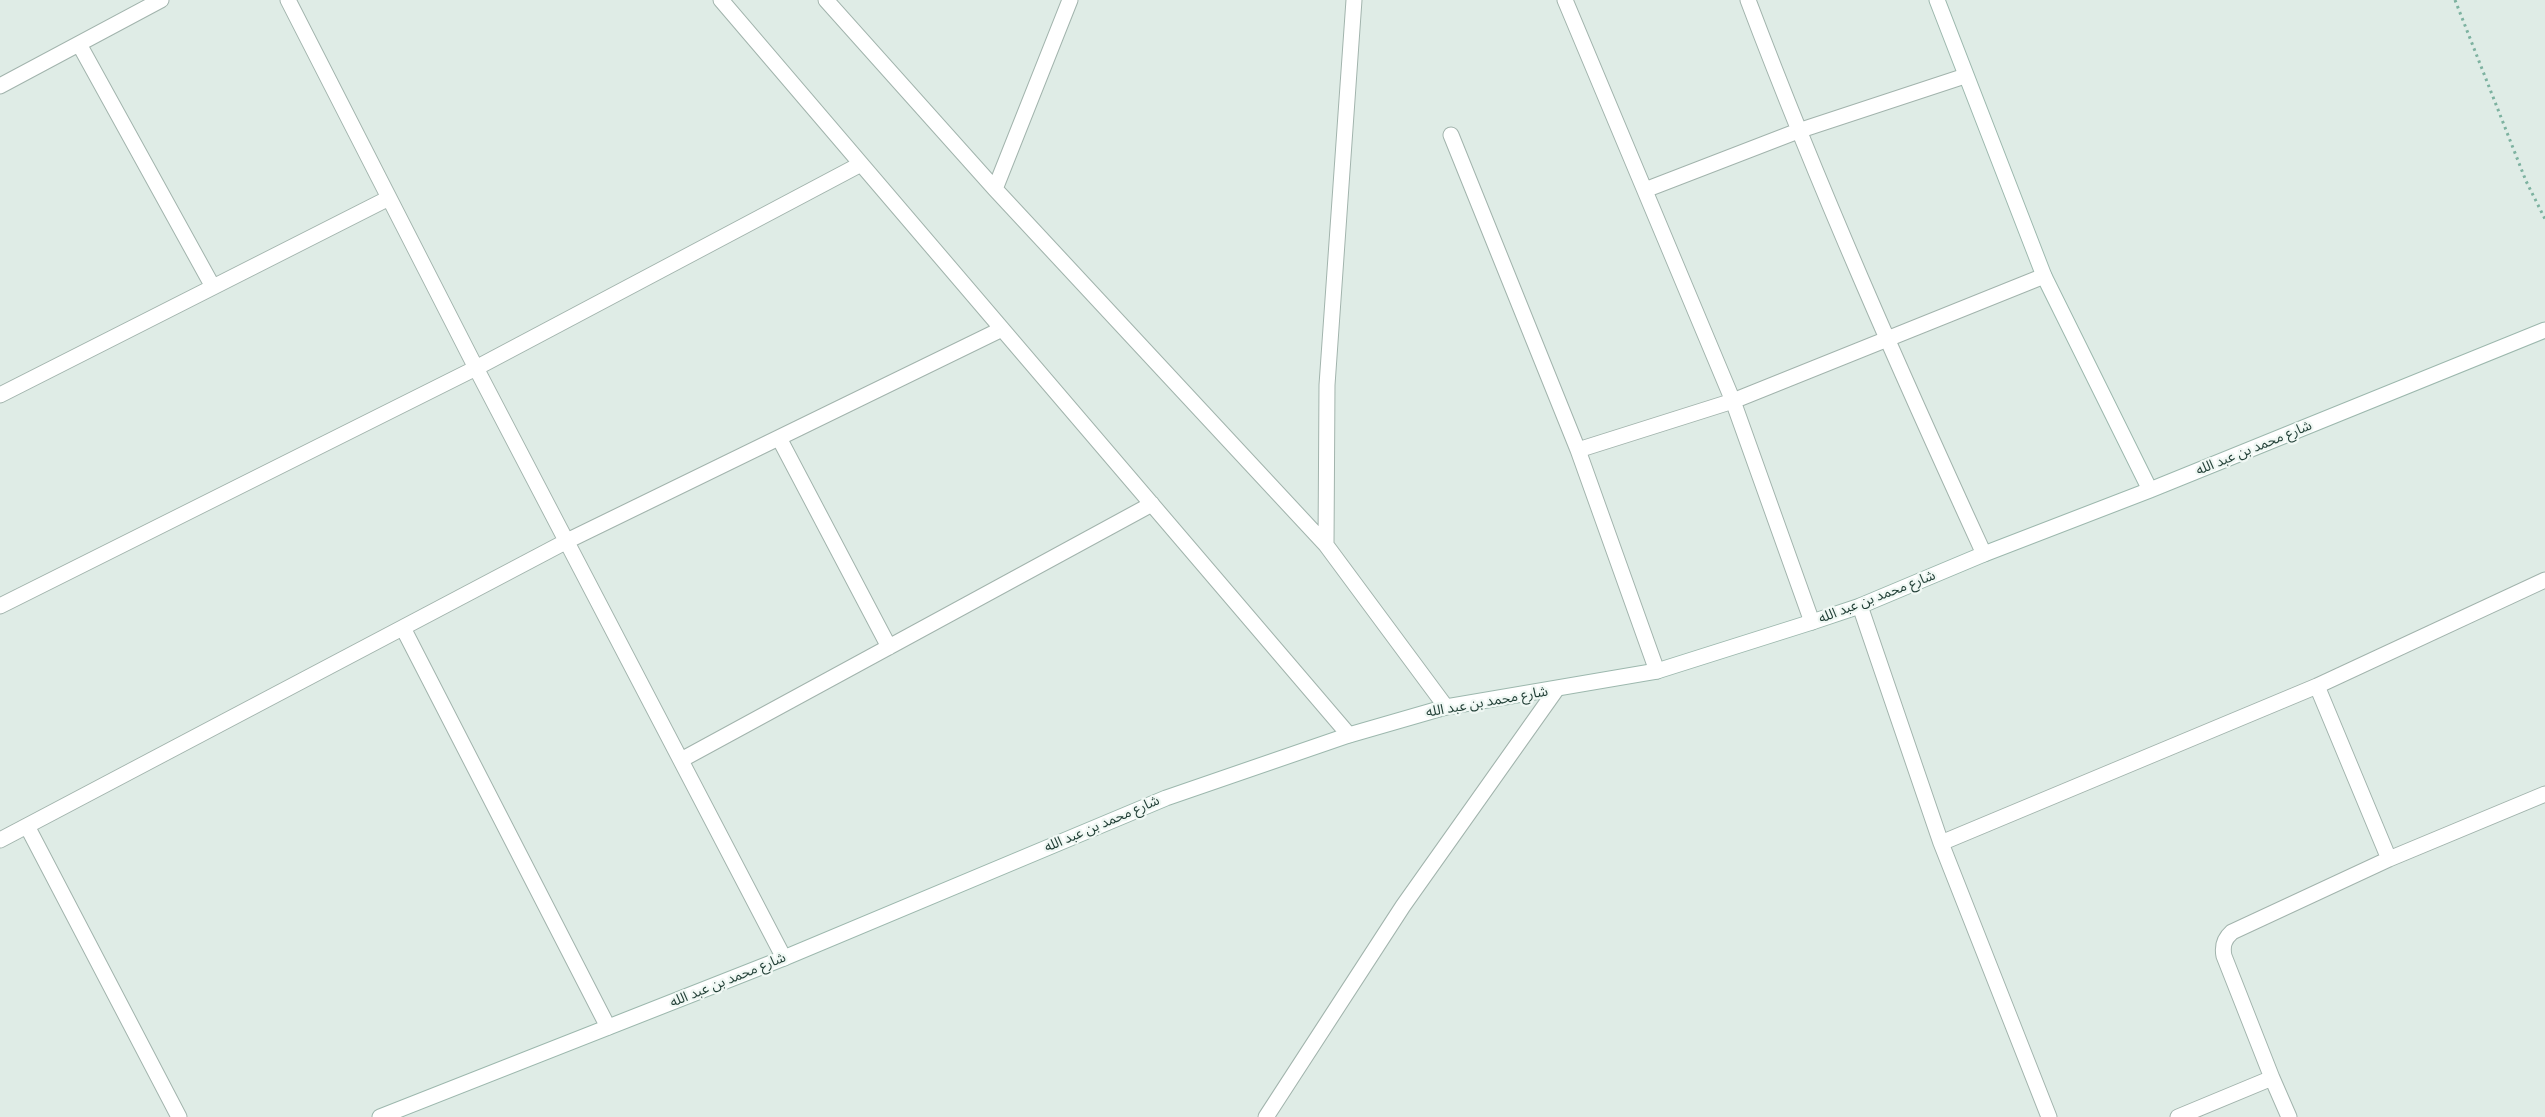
<!DOCTYPE html>
<meta charset="utf-8">
<style>
body{margin:0}
canvas{display:block;background:#dfece6}
</style>
<canvas width="2545" height="1117"></canvas>
<script>
const g = document.querySelector('canvas').getContext('2d');
g.lineJoin = 'round';
function trace(path, color, width, dash) { g.strokeStyle = color; g.lineWidth = width; g.lineCap = dash ? 'butt' : 'round'; g.setLineDash(dash || []); g.stroke(path); }
function write(font, color, halo, rows, align = 'center') {
  g.font = font + ' "IBM Plex Sans","Noto Sans Arabic",sans-serif'; g.lineWidth = 4.5; g.setLineDash([]); g.textBaseline = 'middle'; g.strokeStyle = halo; g.fillStyle = color; for (const [text, x, y, turn = 0] of rows) {
    g.save(); g.translate(x, y); g.rotate((+turn || 0) * Math.PI / 180); g.textAlign = isNaN(turn) ? turn : align; if (halo) g.strokeText(text, 0, 0); g.fillText(text, 0, 0); g.restore();
  }
}
const street = new Path2D(`
 M288,0L476,368L784,958
 M721,0L1349,735
 M826,0L995,189L1326,545L1446,707
 M1565,0L1733,401L1812,622
 M1748,0C1819,188 1900,371 1984,554
 M79,44L213,287
 M0,86L161,0
 M1451,135L1578,450L1657,671
 M995,189L1070,0
 M1645,190L1798,131L1965,76
 M0,395L389,198
 M779,438L889,647
 M1578,450L1733,401L2044,276
 M1326,545L1327,385L1354,0
 M0,606L476,368L861,164
 M1860,606L1941,843L2049,1117
 M403,628L608,1027
 M2317,686L2389,859
 M681,760L1152,504
 M27,826L179,1117
 M0,840L567,541L1002,329
 M1941,843L2317,686L2545,580
 M1266,1117L1403,906L1556,690
 M2178,1117L2272,1078
 M2289,1117L2272,1078L2224,956C2222,946 2224,939 2232,932L2389,859L2545,794`);
const secondary = new Path2D(`
 M1937,0L2044,276L2150,490
 M380,1117L784,958L1166,798L1349,735L1446,707L1657,671L1812,622L1860,606L1984,554L2150,490L2545,330`);
trace(street, '#a2b4ad', 17);
trace(secondary, '#9db8ae', 17);
trace(new Path2D(`
 M2455,0L2526,181L2545,219`), '#7db2a0', 3, [2.5, 4]);
trace(street, '#fff', 15);
trace(secondary, '#fff', 15);
write('14px', '#1f3d34', '#f0f8f4', [
 ["شارع محمد بن عبد الله",2254,448,-22],
 ["شارع محمد بن عبد الله",1877,597,-21],
 ["شارع محمد بن عبد الله",1487,702,-10],
 ["شارع محمد بن عبد الله",1102,824,-23],
 ["شارع محمد بن عبد الله",728,980,-22]
]);
</script>
